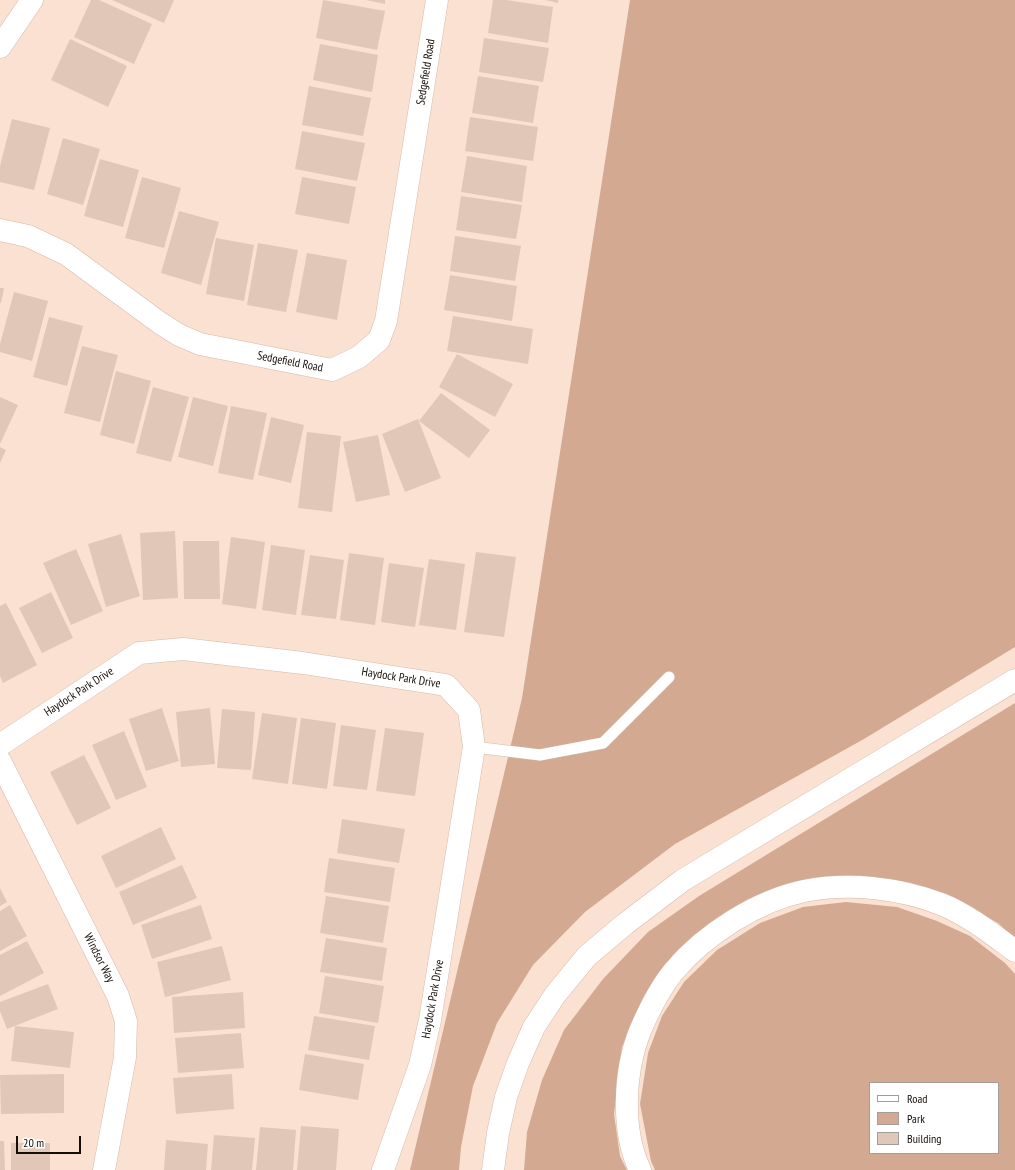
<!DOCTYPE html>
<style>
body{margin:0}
#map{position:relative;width:1015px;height:1170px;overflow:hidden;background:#fbe1d1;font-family:"PT Sans Narrow",sans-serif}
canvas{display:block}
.legend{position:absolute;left:869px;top:1082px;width:130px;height:72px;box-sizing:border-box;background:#fff;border:1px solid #a19e9c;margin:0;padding:5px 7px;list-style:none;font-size:12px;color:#150d08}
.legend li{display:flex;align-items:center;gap:8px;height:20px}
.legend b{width:20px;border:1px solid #a19e9c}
.scale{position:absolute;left:16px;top:1136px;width:65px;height:18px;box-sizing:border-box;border:2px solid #150d08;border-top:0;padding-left:5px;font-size:12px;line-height:14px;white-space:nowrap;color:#150d08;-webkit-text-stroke:3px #fff;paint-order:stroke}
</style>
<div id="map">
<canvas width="1015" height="1170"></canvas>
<ul class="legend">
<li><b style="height:5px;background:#fff"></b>Road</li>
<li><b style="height:11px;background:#d3a991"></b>Park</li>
<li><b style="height:11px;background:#e0c7b8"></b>Building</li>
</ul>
<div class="scale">20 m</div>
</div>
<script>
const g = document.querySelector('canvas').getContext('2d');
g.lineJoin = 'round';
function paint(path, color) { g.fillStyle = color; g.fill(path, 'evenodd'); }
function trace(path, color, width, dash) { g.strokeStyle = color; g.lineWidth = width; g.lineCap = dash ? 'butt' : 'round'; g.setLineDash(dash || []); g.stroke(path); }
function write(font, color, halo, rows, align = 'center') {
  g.font = font + ' "PT Sans Narrow",sans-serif'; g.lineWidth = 4; g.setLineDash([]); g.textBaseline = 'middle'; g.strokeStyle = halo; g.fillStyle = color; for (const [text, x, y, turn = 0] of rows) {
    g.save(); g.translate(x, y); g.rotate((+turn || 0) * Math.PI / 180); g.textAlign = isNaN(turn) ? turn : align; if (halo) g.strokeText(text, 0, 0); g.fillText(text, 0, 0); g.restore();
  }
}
paint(new Path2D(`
 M630,0H1015V647L864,739L675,844L585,912L533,965L497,1023L473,1086L461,1147L459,1170H410L522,698Z
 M1015,703V939L998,923L967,906L793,885L748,899L706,927L673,955L644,996L622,1047L614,1114L620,1156L627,1170H524L527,1132L542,1080L564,1030L603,979L648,932L699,896Z
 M846,902L897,907L937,921L970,936L1005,963L1015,974V1170H655L651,1161L640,1104L648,1053L662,1016L684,982L717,950L760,923L803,907ZM870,1083H998V1153H870Z`), '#d3a991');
paint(new Path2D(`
 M91,0H99L152,24L134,64L74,37Z
 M112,0H174L164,23Z
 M323,0L385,11L377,50L316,38Z
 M366,0H385V4Z
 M493,0H506L553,7L548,43L488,33Z
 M545,0H558V3Z
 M484,38L549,48L543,82L479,72Z
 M70,39L127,66L108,107L51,80Z
 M320,44L378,55L372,92L313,80Z
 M478,76L539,86L533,123L472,113Z
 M309,86L371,98L363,136L302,125Z
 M470,117L538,127L533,161L465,151Z
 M12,119L50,128L34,190L0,182V166Z
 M302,131L365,143L357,181L295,169Z
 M63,138L100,149L83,205L47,194Z
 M467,156L527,166L522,202L461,192Z
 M100,159L139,170L123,227L84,216Z
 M142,177L181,188L164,248L125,238Z
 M302,177L356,187L349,224L295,214Z
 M461,196L522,205L516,239L456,230Z
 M179,211L219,222L201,285L161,273Z
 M455,236L521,246L515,281L450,271Z
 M216,238L254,245L244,301L206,294Z
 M258,243L298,250L286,312L247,305Z
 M307,253L347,260L337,320L296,312Z
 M450,275L517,286L512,321L444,310Z
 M0,288H4L1,303H0Z
 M14,292L48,301L32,361L0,352V344Z
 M453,316L533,329L528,364L447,351Z
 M49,317L83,326L67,386L33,377Z
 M82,346L118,355L100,422L64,413Z
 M457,354L513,384L495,417L439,387Z
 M116,371L151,381L134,444L100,435Z
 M153,387L189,397L171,462L136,453Z
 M441,393L490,430L469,458L419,421Z
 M0,397L18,405L0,444Z
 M193,397L228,406L213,466L178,457Z
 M231,406L267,413L253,480L218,473Z
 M271,417L304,425L291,483L258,475Z
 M418,419L441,478L405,492L382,434Z
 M307,432L341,436L332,512L298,508Z
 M378,435L390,495L356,502L343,442Z
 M0,447L6,450L0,463Z
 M175,531L178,598L143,600L140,533Z
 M121,534L140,596L106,607L88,544Z
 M231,537L265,542L256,609L222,604Z
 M183,541H219L220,599H184Z
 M271,545L305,550L296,615L262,610Z
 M76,549L103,611L71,625L43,563Z
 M476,552L516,557L504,637L464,632Z
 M349,553L384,558L375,625L340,620Z
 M310,555L344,560L336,619L301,615Z
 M429,559L465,564L456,630L419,625Z
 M389,563L424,568L415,627L381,622Z
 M51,592L73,638L42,653L19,608Z
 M6,603L37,665L3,683L0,676V606Z
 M162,708L179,761L146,771L129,719Z
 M210,708L215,764L181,767L176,712Z
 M222,709L255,712L251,770L217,768Z
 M262,713L297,718L288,784L252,779Z
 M301,718L336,723L327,789L292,784Z
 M341,725L376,730L367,790L333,786Z
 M385,728L424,733L415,796L376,791Z
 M124,731L147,787L116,800L92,745Z
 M84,755L111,808L77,825L50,772Z
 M342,819L405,829L399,863L337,853Z
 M161,827L176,859L116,888L101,856Z
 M329,858L395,868L390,902L324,892Z
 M182,865L197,898L133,925L119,892Z
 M0,888L7,902L0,906Z
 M326,896L389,906L383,943L320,933Z
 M10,905L27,936L0,951V911Z
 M201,905L212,939L152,959L141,925Z
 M326,938L387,948L382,981L320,972Z
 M27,941L44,973L0,996V955Z
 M222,946L231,980L165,997L157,962Z
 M325,976L384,986L378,1023L319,1013Z
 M48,984L58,1009L7,1029L0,1011V1002Z
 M243,992L245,1028L174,1033L172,997Z
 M314,1016L375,1026L369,1060L308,1050Z
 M15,1026L74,1032L70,1068L11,1061Z
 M241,1033L244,1068L178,1073L175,1038Z
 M305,1054L364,1064L358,1100L299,1090Z
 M64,1074V1113L1,1114L0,1075Z
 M232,1074L234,1109L176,1114L173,1078Z
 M301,1126L339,1129L336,1170H297Z
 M260,1127L296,1130L293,1170H256Z
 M214,1135L255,1138L252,1170H211Z
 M166,1140L208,1144L206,1170H164Z
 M0,1141H4L5,1170H0Z
 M11,1143H50V1170H11Z`), '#e0c7b8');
const service = new Path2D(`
 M474,747L540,755L603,743L669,677`);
const minor = new Path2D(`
 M0,230L28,236L66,254L160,323L179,335L200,344L332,370L359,357L379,340L386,321L437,0
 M0,745L139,653L183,649L303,663L446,685L469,710L474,747L430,1020L420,1065L383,1170
 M0,761L118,996L126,1021L125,1057L104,1170`);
const tertiary = new Path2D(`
 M0,47L32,0`);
const motorway = new Path2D(`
 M493,1170L498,1133L506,1097L518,1063L534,1027L555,995L587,956L625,924L683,880L1015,680
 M640,1170C621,1130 624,1071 640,1031C649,1010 659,989 674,971C705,934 757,901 804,891C849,882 899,888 941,904C968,915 992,934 1015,951`);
trace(service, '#d3baab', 12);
trace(minor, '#d3baab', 23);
trace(tertiary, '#d3baab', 23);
trace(motorway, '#d3baab', 23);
trace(service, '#fff', 11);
trace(minor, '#fff', 22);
trace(tertiary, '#fff', 22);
trace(motorway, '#fff', 22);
write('12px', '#150d08', '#fff', [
 ["Sedgefield Road",426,72,-81],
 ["Sedgefield Road",290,362,11],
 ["Haydock Park Drive",401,678,9],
 ["Haydock Park Drive",79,692,-33],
 ["Windsor Way",99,958,63],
 ["Haydock Park Drive",433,999,-80]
]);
</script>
